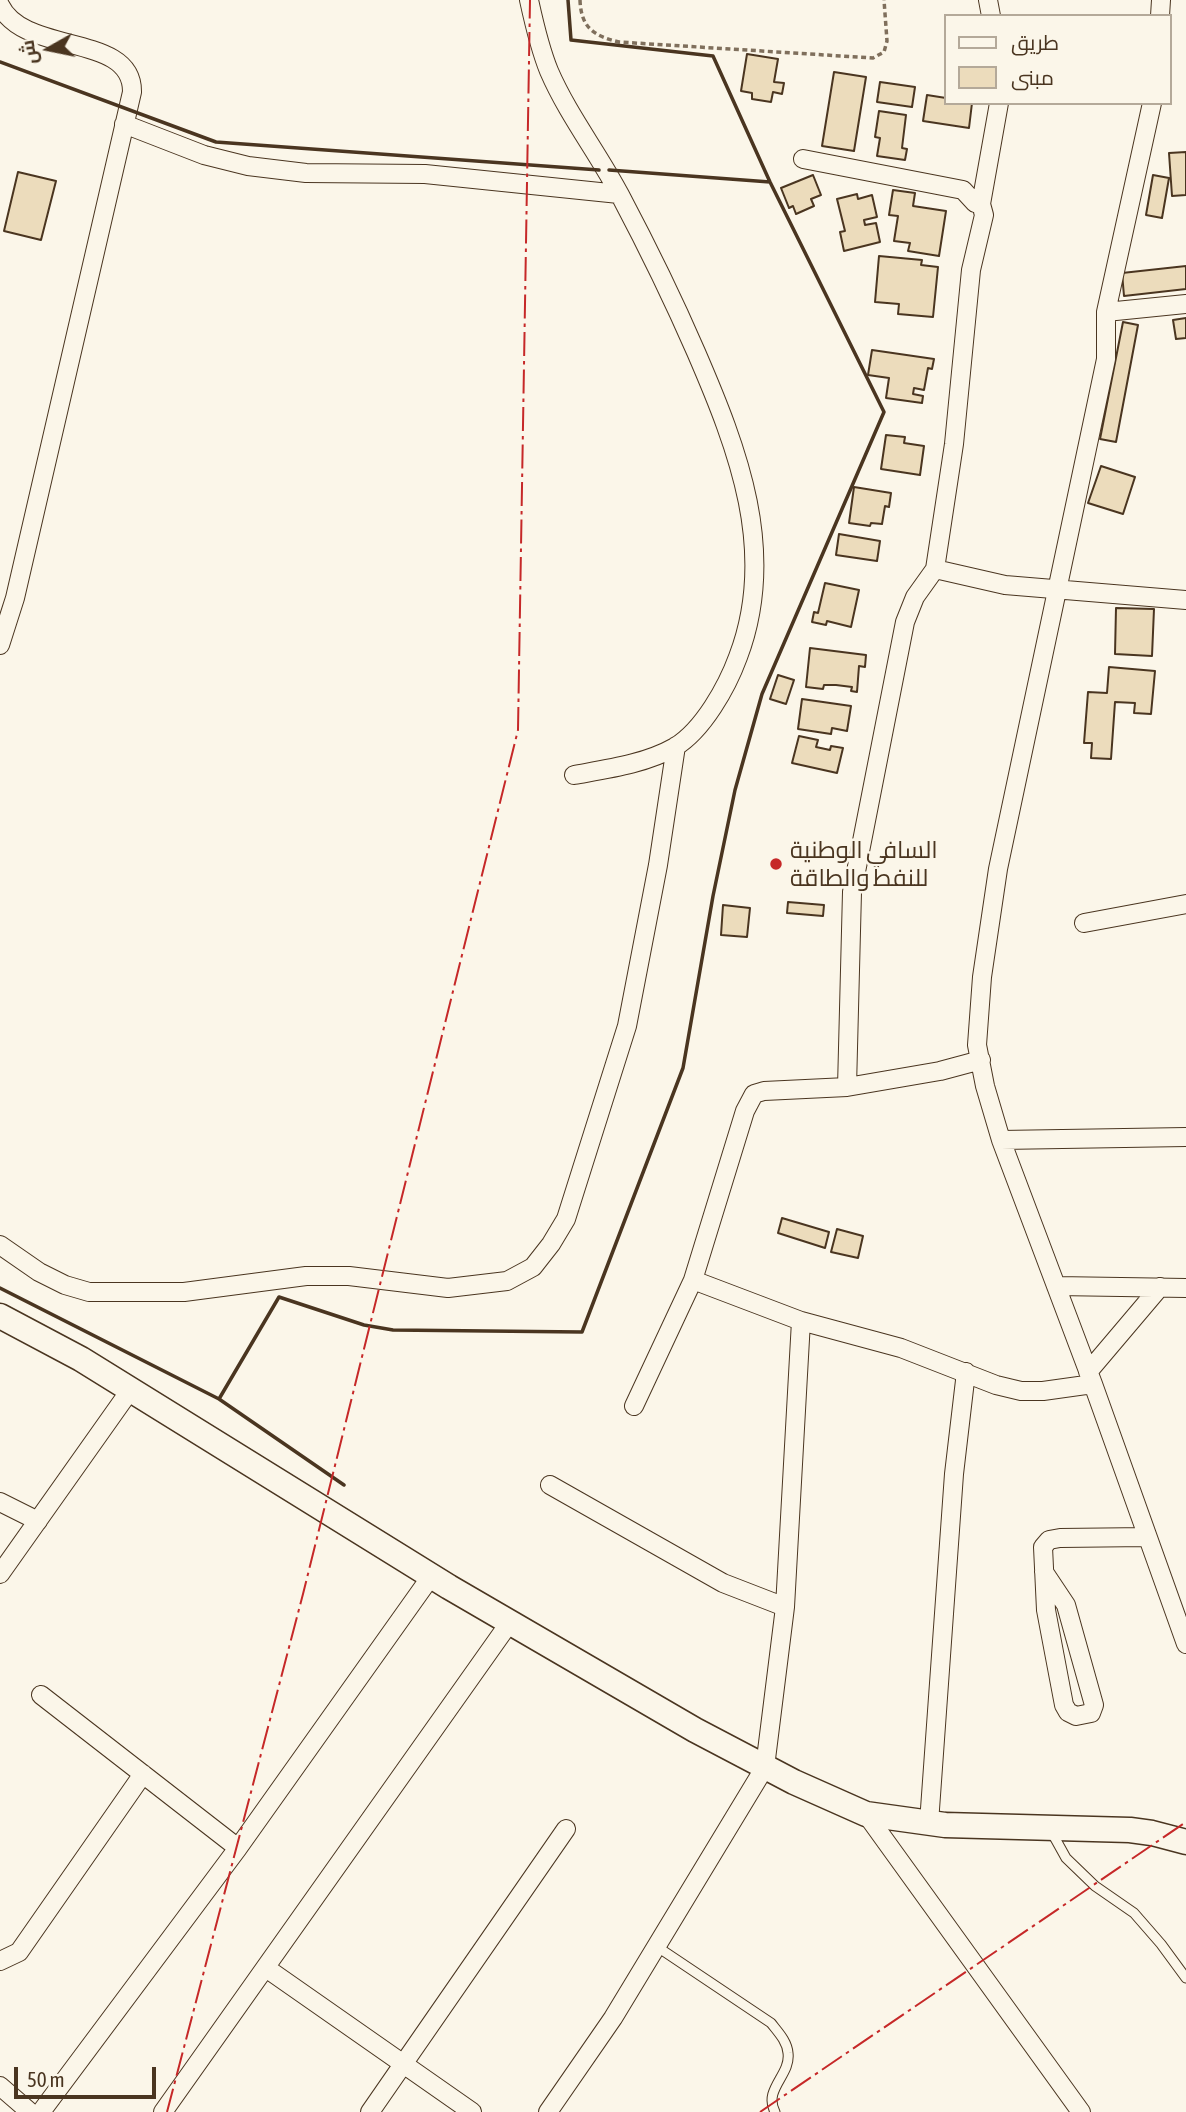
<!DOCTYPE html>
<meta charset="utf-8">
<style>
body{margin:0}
#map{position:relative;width:1186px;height:2112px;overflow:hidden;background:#fbf6e9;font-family:"Asap Condensed",Cairo,sans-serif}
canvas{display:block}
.legend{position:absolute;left:944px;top:14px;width:228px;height:91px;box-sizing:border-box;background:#fbf6e9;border:2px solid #b4a999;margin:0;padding:9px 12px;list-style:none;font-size:21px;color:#4a3520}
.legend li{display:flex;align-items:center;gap:14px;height:35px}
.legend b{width:35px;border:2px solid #b4a999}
.north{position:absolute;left:14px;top:14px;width:70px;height:70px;-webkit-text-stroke:5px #fbf6e9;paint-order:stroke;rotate:261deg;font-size:19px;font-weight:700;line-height:28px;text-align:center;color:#4a3520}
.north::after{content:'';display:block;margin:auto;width:24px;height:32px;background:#4a3520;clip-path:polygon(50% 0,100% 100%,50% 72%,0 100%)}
.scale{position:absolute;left:14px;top:2067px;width:142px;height:32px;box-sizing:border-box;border:4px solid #4a3520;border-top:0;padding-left:9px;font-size:21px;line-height:24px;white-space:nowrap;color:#4a3520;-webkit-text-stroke:5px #fbf6e9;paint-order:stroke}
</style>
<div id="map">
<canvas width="1186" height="2112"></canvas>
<ul class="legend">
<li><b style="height:9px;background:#fbf6e9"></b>طريق</li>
<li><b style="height:19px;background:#ecdcbc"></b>مبنى</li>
</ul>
<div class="north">ش</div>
<div class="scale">50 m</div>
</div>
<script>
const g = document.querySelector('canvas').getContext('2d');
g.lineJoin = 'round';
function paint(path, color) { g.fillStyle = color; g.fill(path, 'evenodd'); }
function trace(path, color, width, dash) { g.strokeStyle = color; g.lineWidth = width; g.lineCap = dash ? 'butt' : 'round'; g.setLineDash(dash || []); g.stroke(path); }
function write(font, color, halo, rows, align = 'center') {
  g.font = font + ' "Asap Condensed",Cairo,sans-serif'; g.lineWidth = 5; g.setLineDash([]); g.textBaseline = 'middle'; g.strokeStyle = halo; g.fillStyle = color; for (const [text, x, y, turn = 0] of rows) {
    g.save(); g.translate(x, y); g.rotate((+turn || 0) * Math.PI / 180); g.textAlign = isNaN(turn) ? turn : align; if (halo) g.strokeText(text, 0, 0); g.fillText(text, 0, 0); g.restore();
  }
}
const building = new Path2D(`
 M747,54L778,59L774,82L784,83L782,94L773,92L771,102L752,99V93L741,91Z
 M834,72L866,77L854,151L822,146Z
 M880,82L915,87L912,107L877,102Z
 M927,95L946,98V103H972L969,128L923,121Z
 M879,111L906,115L902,148L907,149L905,160L877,156L880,138L875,137Z
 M1186,152V195L1172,196L1169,153Z
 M18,172L56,181L41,240L4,231Z
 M813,175L821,195L811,199L814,206L796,214L793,206L789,208L781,188Z
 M1153,175L1169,178L1162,218L1146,215Z
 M893,190L915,193L913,206L946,211L939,256L908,251L910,243L894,241L898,216L889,215Z
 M857,194L858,199L872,195L877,217L864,220L865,225L876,223L880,242L844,251L840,232L845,231L837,199Z
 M879,256L922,260L921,265L938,267L933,317L898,314L899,304L875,302Z
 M1186,266V289L1124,296L1122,273Z
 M1186,318V338L1176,339L1173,320Z
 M1123,322L1138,325L1116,442L1100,439Z
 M872,350L934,359L932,369L928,368L924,390L914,388L913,394L923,396L922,403L886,398L889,378L868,375Z
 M886,435L905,437L904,443L924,446L920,475L881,469Z
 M1101,466L1135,477L1123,514L1088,503Z
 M854,487L891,493L889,507L885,506L882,524L871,523L870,526L849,523Z
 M839,534L880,541L877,561L836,555Z
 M825,583L859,590L851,627L827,621L826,625L812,622L814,612L818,613Z
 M1116,608L1154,609L1152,656L1115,654Z
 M810,648L866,655L865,667L859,666L857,692L851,691L852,687L836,685H824L823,689L806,687Z
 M1109,667L1155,671L1151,714L1134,713L1135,703L1115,702L1111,759L1091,758L1092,743H1084L1088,692L1107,693Z
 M778,675L794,680L786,704L770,699Z
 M802,699L851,706L847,731L832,728L831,734L798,729Z
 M799,736L818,740L816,747L830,750L831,746L843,748L837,773L792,763Z
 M788,902L824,905L823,916L787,913Z
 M723,905L750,908L747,937L721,935Z
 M782,1218L829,1232L825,1248L778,1233Z
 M837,1229L863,1236L858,1258L831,1252Z`);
paint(building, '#ecdcbc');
trace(building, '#4a3520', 2);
const service = new Path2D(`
 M1051,1831L1066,1858L1095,1886L1134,1913L1161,1944L1186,1978
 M656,1946L771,2023C778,2032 787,2041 788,2053C791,2075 763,2089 775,2112`);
const minor = new Path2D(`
 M529,0C534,23 540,49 549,71C568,115 598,153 620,195C647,246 673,299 696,352C738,449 778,552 738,657C727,687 703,730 675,747C645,764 607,769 574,775
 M988,0L991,16
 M0,5C24,56 133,32 132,92L15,598L0,645
 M1160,16L1161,0
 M1152,103L1106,312V359L998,869L982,977L977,1045L985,1086L1001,1140L1093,1384L1186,1644
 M124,124L204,155L248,166L306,173L425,174L619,194
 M803,159L963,190L975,203L981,204L984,215L971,270L954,444L935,569L1005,585L1186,600
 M981,204L999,103
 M1106,312L1186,304
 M1084,923L1186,904
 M847,1087L852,892L905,622L915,597L935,569
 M1001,1140L1186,1137
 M0,1245L39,1272L65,1285L89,1292H184L306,1276H349L448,1288L507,1281L533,1267L551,1244L566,1219L627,1026L658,865L676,746
 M693,1280L801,1321L901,1348L996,1385L1021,1391H1043L1093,1384
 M1056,1286L1186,1288
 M1088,1372L1160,1287
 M634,1406L693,1280L745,1111L754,1094L764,1091L847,1087L940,1071L981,1060
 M550,1485L723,1583L785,1607
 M0,1502L38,1521
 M1044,1572L1066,1605L1094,1705L1091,1713L1076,1716L1068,1712L1064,1705L1046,1610L1043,1547L1049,1540L1060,1538L1147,1537
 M0,1574L131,1389
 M41,1695L238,1848
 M866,1814L1081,2112
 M929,1823L954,1474L966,1372
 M0,1961L19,1952L143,1774
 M266,1968L472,2112
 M0,2086L30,2112
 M41,2112L238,1848L432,1575
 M163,2112L510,1622
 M370,2112L566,1829
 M548,2112L613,2018L765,1767L785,1607L801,1321`);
const secondary = new Path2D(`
 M0,1316L81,1359L449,1587L695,1730L794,1782L866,1814L945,1825L1130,1830L1152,1833L1186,1842`);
trace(service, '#4a3520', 11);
trace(minor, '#4a3520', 20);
trace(secondary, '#4a3520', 27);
trace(new Path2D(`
 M580,0C581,28 594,36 619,42L873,58L884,52L887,41L884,0`), '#7f6f5c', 3.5, [5, 3.5]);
trace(service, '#fbf6e9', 9);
trace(minor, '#fbf6e9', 18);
trace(secondary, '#fbf6e9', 24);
trace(new Path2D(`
 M0,62L216,142L599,170
 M609,170L770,182
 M0,1288L219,1399L344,1485
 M219,1399L279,1297L364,1325L393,1330L582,1332L683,1068L713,896L735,790L762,694L884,412L770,182L713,56L571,40L568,0`), '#4a3520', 3.5);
trace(new Path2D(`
 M167,2112L303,1594L518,730L530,0
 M760,2112L1186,1822`), '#c62828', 2, [24, 5, 3.5, 5]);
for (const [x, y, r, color] of [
 [776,864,7,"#c62828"]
]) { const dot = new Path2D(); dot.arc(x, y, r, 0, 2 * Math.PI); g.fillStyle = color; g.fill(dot); trace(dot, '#fbf6e9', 2.5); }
write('24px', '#4a3520', '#fbf6e9', [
 ["السافي الوطنية",790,850],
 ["للنفط والطاقة",790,878]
], 'left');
</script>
